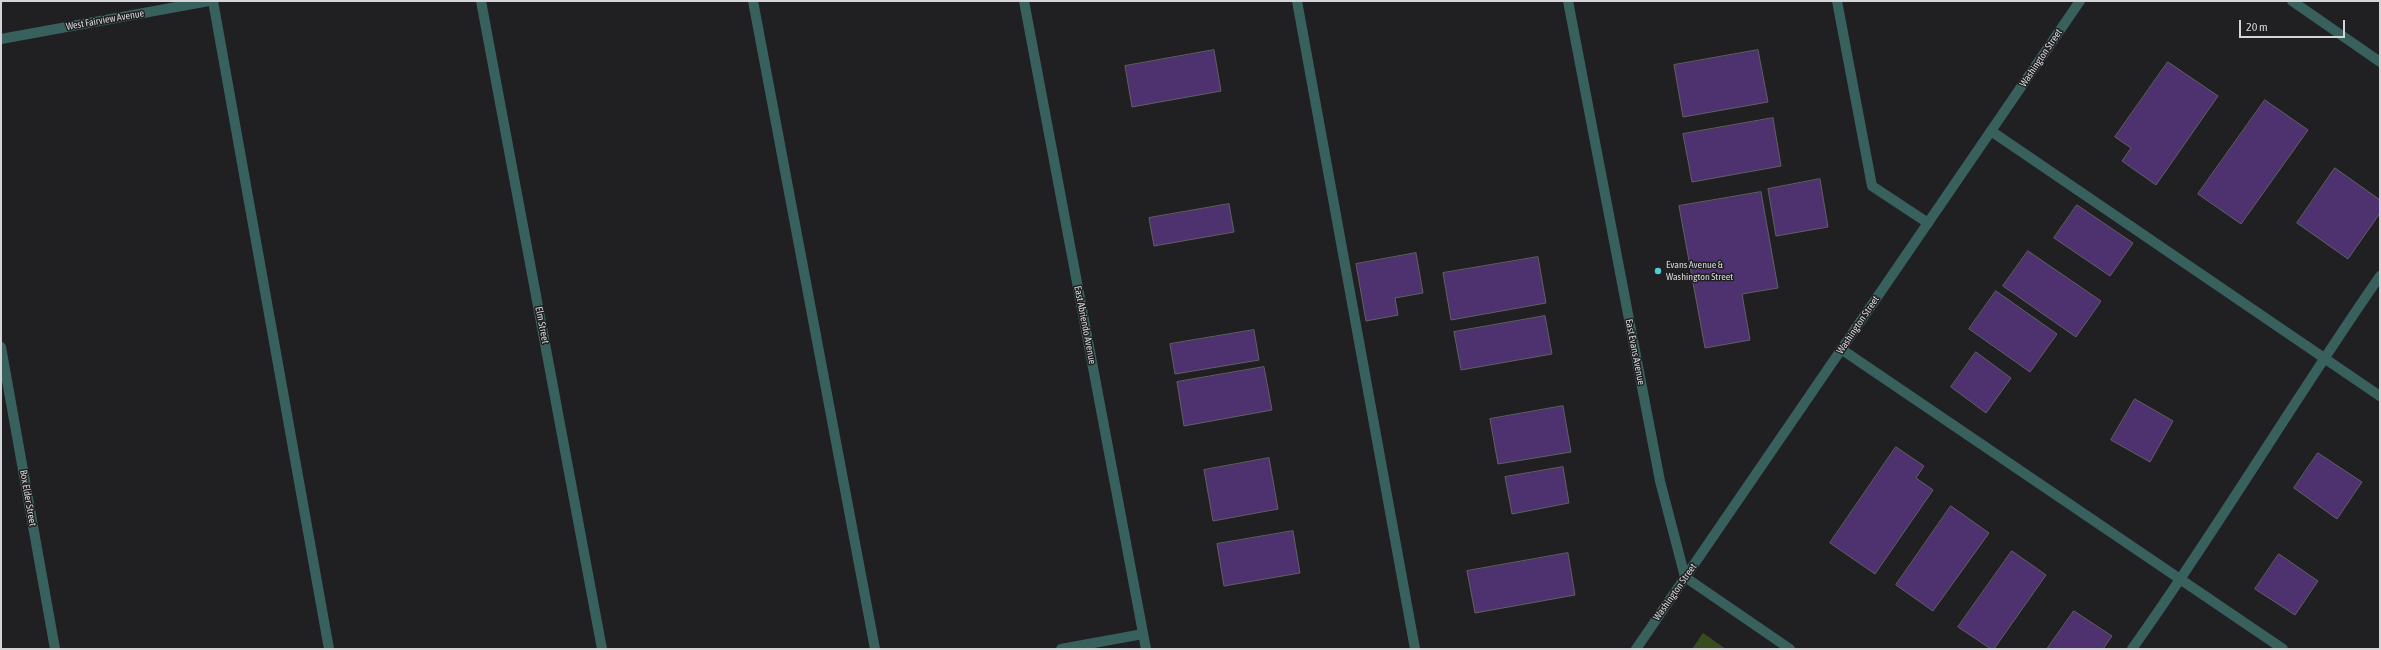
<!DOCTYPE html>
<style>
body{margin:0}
#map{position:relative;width:2381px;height:650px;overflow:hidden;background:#201f22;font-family:"Asap Condensed",sans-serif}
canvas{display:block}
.frame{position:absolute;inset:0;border:2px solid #d5d5d7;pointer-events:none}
.scale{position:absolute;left:2239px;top:20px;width:106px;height:18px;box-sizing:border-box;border:2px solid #d5d5d7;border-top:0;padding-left:5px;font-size:12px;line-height:14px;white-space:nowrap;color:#d5d5d7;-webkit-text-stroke:3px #201f22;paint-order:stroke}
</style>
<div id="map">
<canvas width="2381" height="650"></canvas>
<div class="frame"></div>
<div class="scale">20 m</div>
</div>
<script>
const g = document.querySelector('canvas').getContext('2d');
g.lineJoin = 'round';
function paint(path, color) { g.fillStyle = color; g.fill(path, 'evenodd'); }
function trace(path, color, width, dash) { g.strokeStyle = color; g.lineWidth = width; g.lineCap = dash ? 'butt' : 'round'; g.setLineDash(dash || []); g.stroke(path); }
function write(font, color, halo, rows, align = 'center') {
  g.font = font + ' "Asap Condensed",sans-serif'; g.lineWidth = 3; g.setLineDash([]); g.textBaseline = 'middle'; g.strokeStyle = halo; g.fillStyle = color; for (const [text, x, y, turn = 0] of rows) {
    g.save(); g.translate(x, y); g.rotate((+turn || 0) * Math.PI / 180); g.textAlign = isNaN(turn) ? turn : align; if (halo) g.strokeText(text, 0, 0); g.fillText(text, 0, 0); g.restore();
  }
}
paint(new Path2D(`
 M1703,633L1726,649H1692Z`), '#384d1d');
const building = new Path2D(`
 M1214,50L1221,91L1132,107L1125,66Z
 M1758,50L1768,102L1683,117L1674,65Z
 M2168,62L2218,96L2156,185L2122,161L2131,148L2115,137Z
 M2265,100L2308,130L2241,224L2198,194Z
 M1773,118L1781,166L1692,182L1683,134Z
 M2335,168L2380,200V213L2348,259L2297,223Z
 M1820,179L1828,227L1776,236L1768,189Z
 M1761,192L1778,288L1742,294L1750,340L1705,348L1679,206Z
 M1229,204L1234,232L1154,246L1149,218Z
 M2077,205L2133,243L2110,276L2054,238Z
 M2028,251L2101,301L2076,337L2003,286Z
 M1416,253L1423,293L1395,298L1398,315L1366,321L1356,264Z
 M1538,257L1546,303L1451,320L1443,273Z
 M1996,291L2057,334L2030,372L1969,329Z
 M1545,316L1552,354L1461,370L1454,332Z
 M1254,330L1259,360L1175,374L1170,344Z
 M1976,352L2011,378L1986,413L1951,387Z
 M1264,367L1272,410L1184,426L1177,382Z
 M2135,399L2173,421L2150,462L2111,440Z
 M1563,406L1571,452L1498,464L1490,419Z
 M1896,447L1924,466L1916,478L1933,490L1875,574L1830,543Z
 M2318,453L2362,482L2337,519L2294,488Z
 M1269,458L1278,509L1213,521L1204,470Z
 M1563,467L1569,503L1512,514L1505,477Z
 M1951,506L1989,533L1933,611L1896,585Z
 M1293,531L1300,573L1224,586L1217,544Z
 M2012,551L2046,575L1994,649H1991L1958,627Z
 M1568,553L1575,595L1475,613L1467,571Z
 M2279,554L2318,581L2295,615L2255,589Z
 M2074,611L2112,636L2103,649H2047Z`);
paint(building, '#4d326f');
trace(building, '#616063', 1);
trace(new Path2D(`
 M213,1L329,649
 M753,1L875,649
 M1297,1L1415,649
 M1837,1L1872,186L1928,223
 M1991,131L2380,396
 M1841,349L2283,649
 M2132,649C2219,527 2295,398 2380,276`), '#38615e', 10);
trace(new Path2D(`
 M481,1L602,649
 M1024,1L1146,649
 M2292,1L2380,62
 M1,39L209,1
 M1,347L55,649
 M1685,577L1790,649
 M1061,649L1143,634`), '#38615e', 10);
trace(new Path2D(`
 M1568,1L1660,481L1685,577
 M1636,649L2080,1`), '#38615e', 10);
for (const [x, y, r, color] of [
 [1658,271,4,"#51ccd5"]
]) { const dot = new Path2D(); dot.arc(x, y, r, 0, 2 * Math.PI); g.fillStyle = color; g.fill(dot); trace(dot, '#201f22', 1.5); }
write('10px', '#d5d5d7', '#201f22', [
 ["West Fairview Avenue",105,20,-10],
 ["Washington Street",2041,58,-56],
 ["Elm Street",542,325,79],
 ["East Abriendo Avenue",1085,325,79],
 ["Washington Street",1858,325,-56],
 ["East Evans Avenue",1635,352,79],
 ["Box Elder Street",28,498,80],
 ["Washington Street",1675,592,-55]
]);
write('10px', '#d5d5d7', '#201f22', [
 ["Evans Avenue &",1666,265],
 ["Washington Street",1666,277]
], 'left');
</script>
